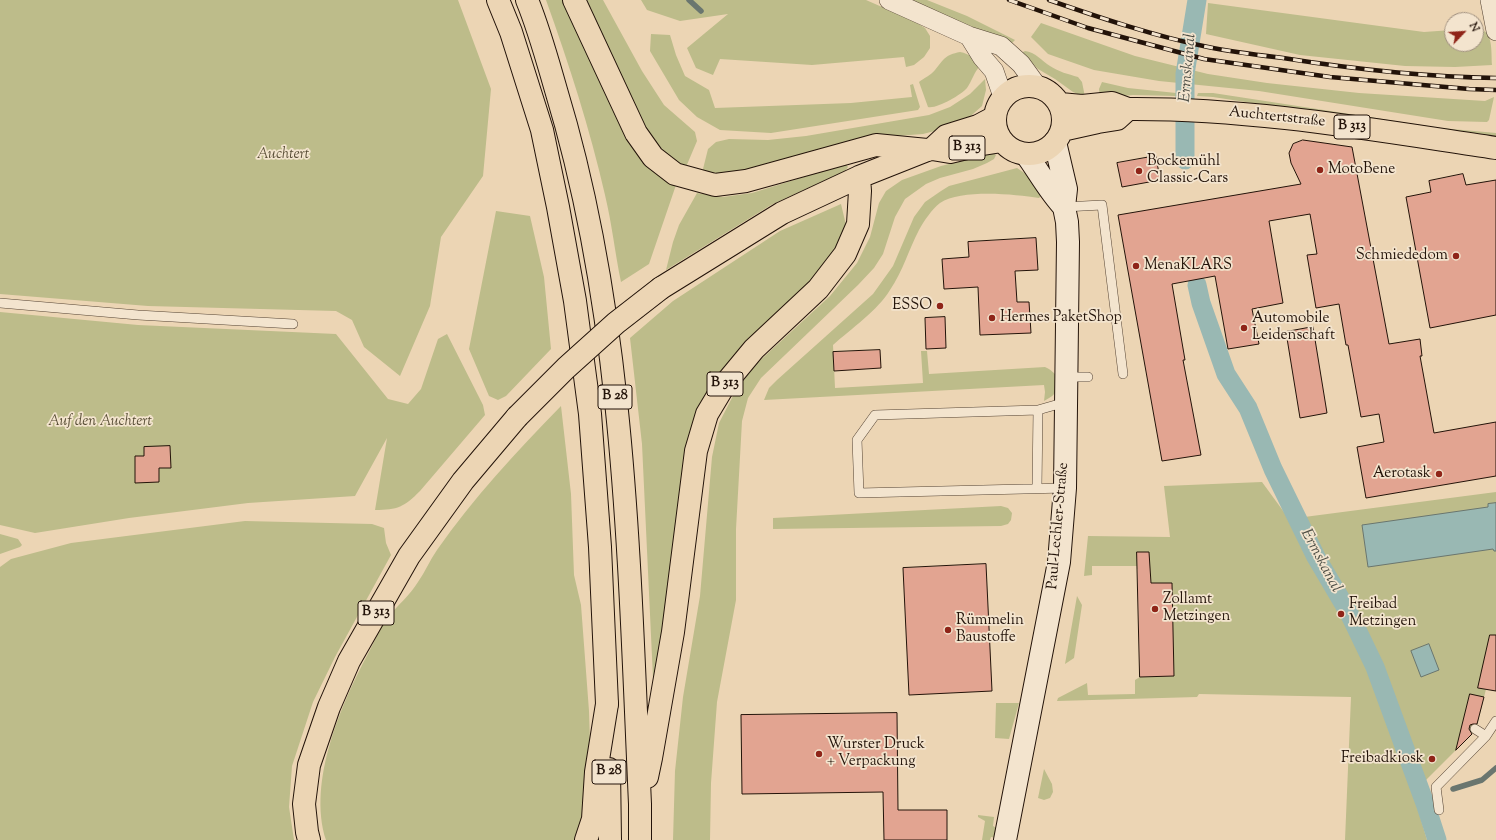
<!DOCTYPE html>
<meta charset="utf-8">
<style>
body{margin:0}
#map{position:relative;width:1496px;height:840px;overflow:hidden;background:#ecd5b4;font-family:"Sorts Mill Goudy",serif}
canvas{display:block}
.north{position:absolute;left:1444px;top:12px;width:40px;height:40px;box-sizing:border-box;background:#f3e4ce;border:1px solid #a0907f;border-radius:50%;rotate:65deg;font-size:11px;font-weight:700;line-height:16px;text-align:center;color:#231309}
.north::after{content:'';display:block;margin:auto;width:14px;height:18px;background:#8f2418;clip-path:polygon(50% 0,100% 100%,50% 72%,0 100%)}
</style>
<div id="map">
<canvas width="1496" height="840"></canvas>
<div class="north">N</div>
</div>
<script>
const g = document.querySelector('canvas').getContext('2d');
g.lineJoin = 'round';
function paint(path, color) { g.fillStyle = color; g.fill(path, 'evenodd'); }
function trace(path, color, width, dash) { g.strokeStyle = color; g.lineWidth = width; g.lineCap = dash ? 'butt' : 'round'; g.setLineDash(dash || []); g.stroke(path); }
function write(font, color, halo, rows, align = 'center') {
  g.font = font + ' "Sorts Mill Goudy",serif'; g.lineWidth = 3.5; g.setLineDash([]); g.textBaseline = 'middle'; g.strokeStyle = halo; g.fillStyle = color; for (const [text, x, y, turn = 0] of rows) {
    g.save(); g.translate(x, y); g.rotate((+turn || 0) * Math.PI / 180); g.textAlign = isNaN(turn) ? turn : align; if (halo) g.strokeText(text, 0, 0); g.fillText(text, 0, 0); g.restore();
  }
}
paint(new Path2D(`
 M0,0H458L491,89L483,176L441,237L430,306L400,376L364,347L352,320L336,311L148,306L0,294Z
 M546,0H565L628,140L645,165L676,185L649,264L621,282C615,253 612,224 605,195C590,129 569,64 546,0Z
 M587,0H603L642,71L664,105L695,132L697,141L686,167C667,156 658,148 645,129Z
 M641,0H866L914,21L925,28L930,36V48L924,57L914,65L906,67L904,57L812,65L720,59L713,75L696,68L687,48L728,14L680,21L647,10Z
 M909,0H927L967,16L1015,40L1011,44Z
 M1208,3L1424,32L1452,30V44H1476V29C1494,28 1491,52 1492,65L1455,67L1405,66L1300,55L1206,34Z
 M1041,23L1135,56L1208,74L1267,83L1359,93L1485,101L1494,97L1489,120L1487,122L1448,121L1259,91L1159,81L1094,70L1048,54L1031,37Z
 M651,34L670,35L676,55L685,76L709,90L715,108L851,103L912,97L910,85L913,84L920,107L918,110L771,133L720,130L697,117L679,100L650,51Z
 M1025,51C1035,52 1042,61 1050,66C1059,72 1068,74 1078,77L1082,82L1085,97L1073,92L1055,79L1038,69L1021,53Z
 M960,52C970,54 974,58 980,66C974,72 972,81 967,88C961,95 937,109 928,107L919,82C924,78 931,75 935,70C944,59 945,55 960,52Z
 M985,79L986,90L982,106L964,122L954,126L923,134L884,137L727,179L702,173L708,149L716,142L729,139L768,140L806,136L929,115L950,107L970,94Z
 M1102,82L1128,88L1176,93V96L1133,95L1100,98L1099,89Z
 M1198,93H1213L1441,128L1496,133V136L1441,132L1213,97L1197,96Z
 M993,153L996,155L994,159L987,163L973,169L940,178L926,184L905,199L895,217L883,254L874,268L858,285L761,378L748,398L742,421L736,529V600L717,702L711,783L710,840H673L675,771L683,697L700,596L712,457L719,423L735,392L755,365L830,296L857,263L870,237L879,203L886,191L902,180L941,166Z
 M846,164L848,167L845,171L771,205L666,270L673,242L679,225L697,193L723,197L752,193Z
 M1017,168L1029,176L1042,195L1039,198C1014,194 961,189 940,203C932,209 924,221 919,230C909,249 903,271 890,290C878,310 851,329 833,345L835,388L923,383L921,351H927L929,374L1045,367C1056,372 1064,382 1055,393C1052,397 1047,399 1044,401L1045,392L1044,385L764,400L769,388L777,380L873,294L893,266L914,217L925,202L941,191L949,186Z
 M841,204L846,225L837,250L810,284L719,377L657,678H653L642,444L630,338L673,301L780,231Z
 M496,211L530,216L544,277L551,349L506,396L498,400L489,396L469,349Z
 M0,312L138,325L336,334L388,399L408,404L421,389L438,339L447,334L483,405L485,415L420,491C404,507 398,510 375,510L387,438L355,496L248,503L129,518L35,533L0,525Z
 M561,406L571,494L574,575L581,605L589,711L591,773L584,819L577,840H326C307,781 342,702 370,650C375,640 380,628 387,618C397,606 410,595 418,582C425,572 430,560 437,550C473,498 517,451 561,406Z
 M1262,482L1289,519L1496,492V691L1486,689L1477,726L1473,733L1413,793L1427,840H1345L1351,697L1199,694L1197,697L1057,701L1058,698L1087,683L1088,695L1135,694V680L1140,677L1174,676L1172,583H1151L1150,568L1137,569V566H1092V575L1084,576L1088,536L1170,537L1164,486Z
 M1001,506L1008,508L1012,513L1011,520L1008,524L1001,526L773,529V518Z
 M245,521L372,524L384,528L386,543L391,555L335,657L313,702L292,766L289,807L294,840H0V567L11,559L71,543Z
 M0,534L18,539L22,545L20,547L0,554Z
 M1077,596L1082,605L1074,658L1065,664Z
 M996,703H1019L1009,739L995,738Z
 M1044,769L1052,784L1053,792L1050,798L1044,800L1038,798Z
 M978,815L994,817L993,826L998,829L997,838L991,837L990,840H982L985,821L978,817Z`), '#bdbc8a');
const water = new Path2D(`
 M1496,503V551H1494L1493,549L1368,567L1362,525L1488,507V504Z
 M1429,644L1439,670L1421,677L1411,651Z`);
paint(water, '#99b8b3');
trace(water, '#6a766f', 1);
trace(new Path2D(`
 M689,0L701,11
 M1453,789L1482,780L1496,768`), '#6a766f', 5.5);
trace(new Path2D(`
 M1185,160V74L1197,0
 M1197,285L1201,303L1226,374L1248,408L1273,469L1316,557L1349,613L1375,667L1426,806L1437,840`), '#99b8b3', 19);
const building = new Path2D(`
 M1303,140L1352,147L1389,344L1420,339L1422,356H1420L1434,433L1496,422V476L1366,498L1357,447L1384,442L1379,414L1361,417L1348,345H1346L1339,304L1316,308L1307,255L1317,254L1310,214L1269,221L1283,303L1252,309L1259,344L1228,349L1215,276L1172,284L1185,360H1183L1201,455L1162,461L1118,215L1301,184L1291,163L1289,153L1293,144Z
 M1156,156L1160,180L1122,187L1117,163Z
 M1463,174L1466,185L1496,180V315L1430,328L1406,197L1431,192L1429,181Z
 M1036,238L1038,270L1015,271L1017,302H1029L1031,333L980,335L978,287L944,289L942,259L969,257L968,242Z
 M945,317L946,348L926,349L925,318Z
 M1313,327L1327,413L1300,418L1286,332Z
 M880,350L881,368L834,371L833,352Z
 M170,446L171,468H159V482L135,483V456H144V447Z
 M1137,552H1149L1151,583H1172L1174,676L1140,677Z
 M986,564L992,691L909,695L903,568Z
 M1490,635H1496V691L1478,688Z
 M1470,694L1484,697L1477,724H1473L1470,725L1469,729L1472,734L1456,750Z
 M897,713L898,810H947V840H884L883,792L742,794L741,715Z`);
paint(building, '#e2a491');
trace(building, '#231309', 1);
const lane = new Path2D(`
 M1064,207L1102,205L1123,374
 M0,303L138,315L293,324
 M1067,377H1088
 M1037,488L1038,410
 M1065,488L859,493L857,440L875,415L1038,410L1066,402
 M1475,729L1486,736
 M1439,810L1436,787L1486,736L1496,721`);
const street = new Path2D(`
 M889,0L969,36L1001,46L1021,64L1037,86
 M1490,0L1496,31
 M969,36L982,57L994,71L1003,97`);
const secondary = new Path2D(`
 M1026,154C1039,172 1049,191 1064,207
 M1005,840L1059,562L1065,488L1068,242L1067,222L1064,207L1066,189L1055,142`);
const primary = new Path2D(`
 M527,0C539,29 547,59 556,90C626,320 629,565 640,804V840
 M995 120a34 34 0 1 1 68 0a34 34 0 1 1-68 0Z
 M1060,104L1082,106L1112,103L1128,109C1252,108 1374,130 1496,148
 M1062,130L1098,122L1117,119L1128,109
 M932,149L946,136L978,126L995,117
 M661,288L782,213L859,177L927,150L932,149L950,152L983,144L1002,141
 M609,769L610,840
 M647,777L651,758L673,632L696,451L707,414L725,384L754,349L818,289L845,254L858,224L860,191L859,177
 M309,840L307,832L304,804L309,765L329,707L349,661L409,556L463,481L517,417
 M586,840L593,819L596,772L607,704`);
const highway = new Path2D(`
 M498,0L511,32L542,130L558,207L575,301L590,414L600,547L607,704
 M574,0L636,133L653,157L675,174L715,185L746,181L876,145L927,150`);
trace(lane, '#554434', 10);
trace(street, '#554434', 20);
trace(secondary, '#231309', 24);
trace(primary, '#231309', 24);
trace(highway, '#231309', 24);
trace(lane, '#f3e4ce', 9);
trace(street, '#f3e4ce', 19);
trace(secondary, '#f3e4ce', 22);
trace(primary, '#ecd5b4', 22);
trace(highway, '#ecd5b4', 22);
const rail = new Path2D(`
 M1009,0L1088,28L1204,59L1330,77L1469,89L1496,90
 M1049,0C1101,18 1154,36 1208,47C1232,52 1258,55 1283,58C1353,69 1425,77 1496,78`);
trace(rail, '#231309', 4.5);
trace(rail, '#f3e4ce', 3, [9]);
const primaryBridge = new Path2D(`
 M517,417L566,368L616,323L661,288`);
trace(primaryBridge, '#231309', 24, []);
trace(primaryBridge, '#ecd5b4', 22);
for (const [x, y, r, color] of [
 [1320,170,4,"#8f2418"],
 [1139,171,4,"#8f2418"],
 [1456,256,4,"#8f2418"],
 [1136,266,4,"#8f2418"],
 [940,306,4,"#8f2418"],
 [992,318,4,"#8f2418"],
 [1244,328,4,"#8f2418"],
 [1439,474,4,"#8f2418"],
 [1155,609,4,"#8f2418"],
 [1341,614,4,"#8f2418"],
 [948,630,4,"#8f2418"],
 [819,754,4,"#8f2418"],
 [1432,759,4,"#8f2418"]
]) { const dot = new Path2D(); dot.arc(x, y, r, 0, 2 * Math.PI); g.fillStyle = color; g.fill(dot); trace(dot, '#f3e4ce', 1.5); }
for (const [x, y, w] of [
 [1352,127,36],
 [967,148,36],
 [725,384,36],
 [615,397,34],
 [376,613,36],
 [609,772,34]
]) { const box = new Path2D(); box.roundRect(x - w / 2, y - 12, w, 24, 3); g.fillStyle = '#f3e4ce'; g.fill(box); trace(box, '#231309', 1); }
write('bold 14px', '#231309', null, [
 ["B 313",1352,127],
 ["B 313",967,148],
 ["B 313",725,384],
 ["B 28",615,397],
 ["B 313",376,613],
 ["B 28",609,772]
]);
write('15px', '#231309', '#f3e4ce', [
 ["Auchtertstraße",1277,118,6],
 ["Paul-Lechler-Straße",1059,526,-85]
]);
write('italic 15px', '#594e36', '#f3e4ce', [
 ["Auchtert",283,155],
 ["Auf den Auchtert",100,422]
]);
write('15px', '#231309', '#f3e4ce', [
 ["Bockemühl",1147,162],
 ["Classic-Cars",1147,179],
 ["MotoBene",1328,170],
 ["Schmiededom",1448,256,"right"],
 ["MenaKLARS",1144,266],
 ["ESSO",932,306,"right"],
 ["Hermes PaketShop",1000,318],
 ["Automobile",1252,319],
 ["Leidenschaft",1252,336],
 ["Aerotask",1431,474,"right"],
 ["Zollamt",1163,600],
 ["Metzingen",1163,617],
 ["Freibad",1349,605],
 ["Metzingen",1349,622],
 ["Rümmelin",956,621],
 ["Baustoffe",956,638],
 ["Wurster Druck",827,745],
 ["+ Verpackung",827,762],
 ["Freibadkiosk",1424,759,"right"]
], 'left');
write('italic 16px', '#4c4d44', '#f3e4ce', [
 ["Ermskanal",1189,68,-85],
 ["Ermskanal",1320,561,62]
]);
</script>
